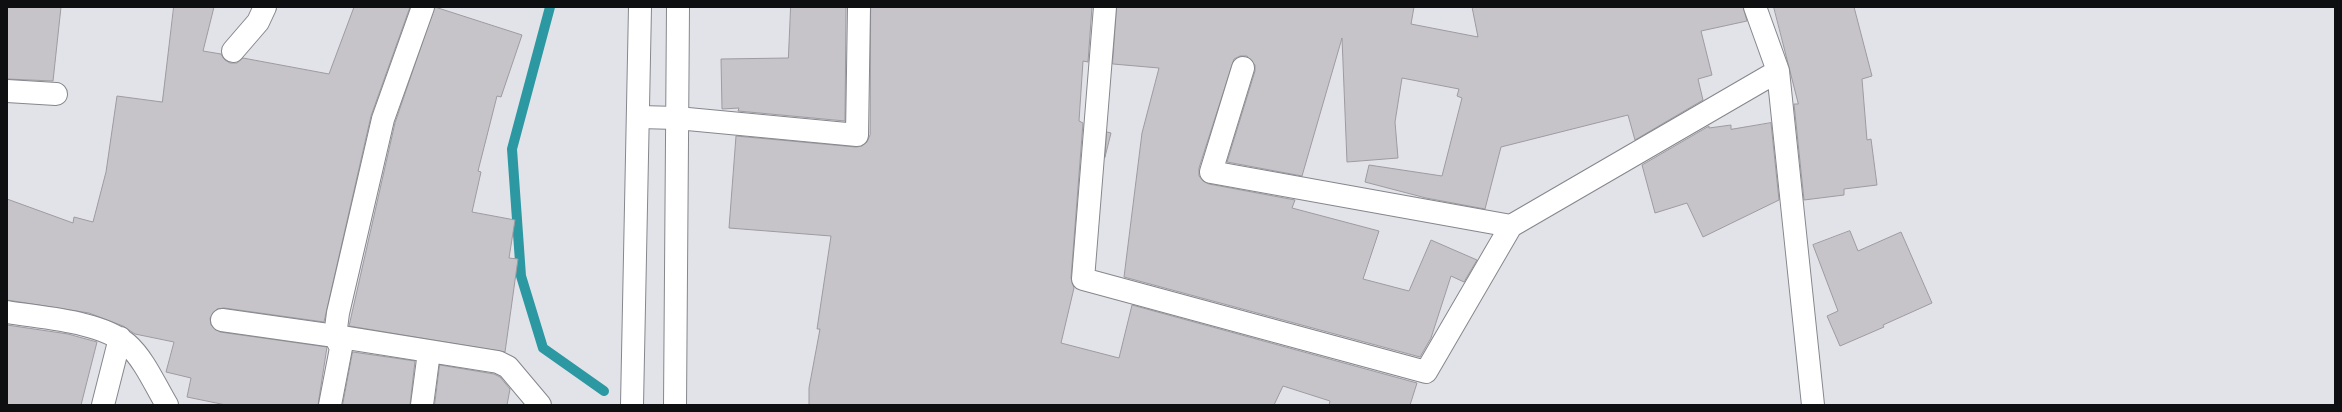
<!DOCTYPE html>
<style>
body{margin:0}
#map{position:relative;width:2342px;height:412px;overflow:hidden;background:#e2e3e9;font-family:Mulish,sans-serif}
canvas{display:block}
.frame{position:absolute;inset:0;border:8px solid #0e0f11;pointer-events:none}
</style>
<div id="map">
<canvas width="2342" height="412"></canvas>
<div class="frame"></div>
</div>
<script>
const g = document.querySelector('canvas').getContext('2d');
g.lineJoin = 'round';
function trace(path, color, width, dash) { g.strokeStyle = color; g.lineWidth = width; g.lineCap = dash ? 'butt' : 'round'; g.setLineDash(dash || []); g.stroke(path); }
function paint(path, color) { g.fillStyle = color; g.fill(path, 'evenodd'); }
trace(new Path2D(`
 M550,7L512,149L521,276L543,348L604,391`), '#2c98a2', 10);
const building = new Path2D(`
 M7,7H61L53,81L7,79Z
 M174,7H214L203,51L221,54L225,60L230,63H237L243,58L329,74L354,7H410L371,116L324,322L224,308L217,309L210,318L211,325L220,332L327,347L318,405H226L187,397L191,378L166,372L174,342L135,334L123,326L89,313L7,300V199L73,223L74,217L93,222L106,172L117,96L162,102Z
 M435,7L522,35L501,97L497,96L478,171L481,172L472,212L515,220L509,258L518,259L505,352L349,326L395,123Z
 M791,7H846L845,121L738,111L739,108L722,109L721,59L788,58Z
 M871,7H1092L1088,62L1083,61L1079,121L1083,123L1071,278L1074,288L1061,343L1119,358L1132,305L1417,383L1410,405H1329L1330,401L1283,386L1274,405H809V388L820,329H817L831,236L729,228L736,136L856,147L862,146L867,142L870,135Z
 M1117,7H1414L1411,24L1478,37L1472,7H1743L1747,21L1701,31L1712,75L1698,79L1703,100L1635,140L1628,115L1501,147L1485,209L1426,198L1365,182L1369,165L1442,176L1462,98L1457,96L1459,89L1402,78L1395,122L1398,158L1347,162L1342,38L1302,176L1227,162L1255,71V65L1247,56H1240L1234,59L1199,168V176L1203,181L1209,184L1295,200L1292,208L1379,231L1363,279L1409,291L1431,240L1477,260L1464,282L1451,276L1431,338L1420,357L1124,277L1142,133L1159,68L1113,64Z
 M1774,7H1854L1872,76L1862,79L1867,140L1871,139L1877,185L1844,189V195L1804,200L1794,104H1798Z
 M1771,123L1779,200L1703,237L1687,203L1655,213L1642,165L1709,126V128L1731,125V129Z
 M1107,132L1111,133L1105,157Z
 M1850,231L1858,251L1901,232L1932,303L1883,325L1884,327L1840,346L1827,316L1838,311L1813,245Z
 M7,325L68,334L97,342L81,405H7Z
 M353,352L415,361L410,405H343Z
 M440,365L494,374L500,377L510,389L507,405H435Z`);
paint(building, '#c6c4c9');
trace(building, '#9d9ba0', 1);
const street = new Path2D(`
 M1105,7L1083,279L1426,372L1511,226L1778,71
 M1755,7L1778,71L1813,405
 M233,51L258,22L265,7
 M1243,68L1211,172L1511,226
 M7,91L56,94
 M640,117L677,118L857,135L859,7
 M7,312C42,318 100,321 127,344C144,359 155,385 167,405
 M222,320L335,336L498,362L508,367L540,405
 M103,405L120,338
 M330,405L341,348L335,336L338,313L383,119L423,7
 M422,405L429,352`);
const secondary = new Path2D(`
 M632,405L640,7
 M675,405L678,7`);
trace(street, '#85878c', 24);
trace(secondary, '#85878c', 24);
trace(street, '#fff', 22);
trace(secondary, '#fff', 22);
</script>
